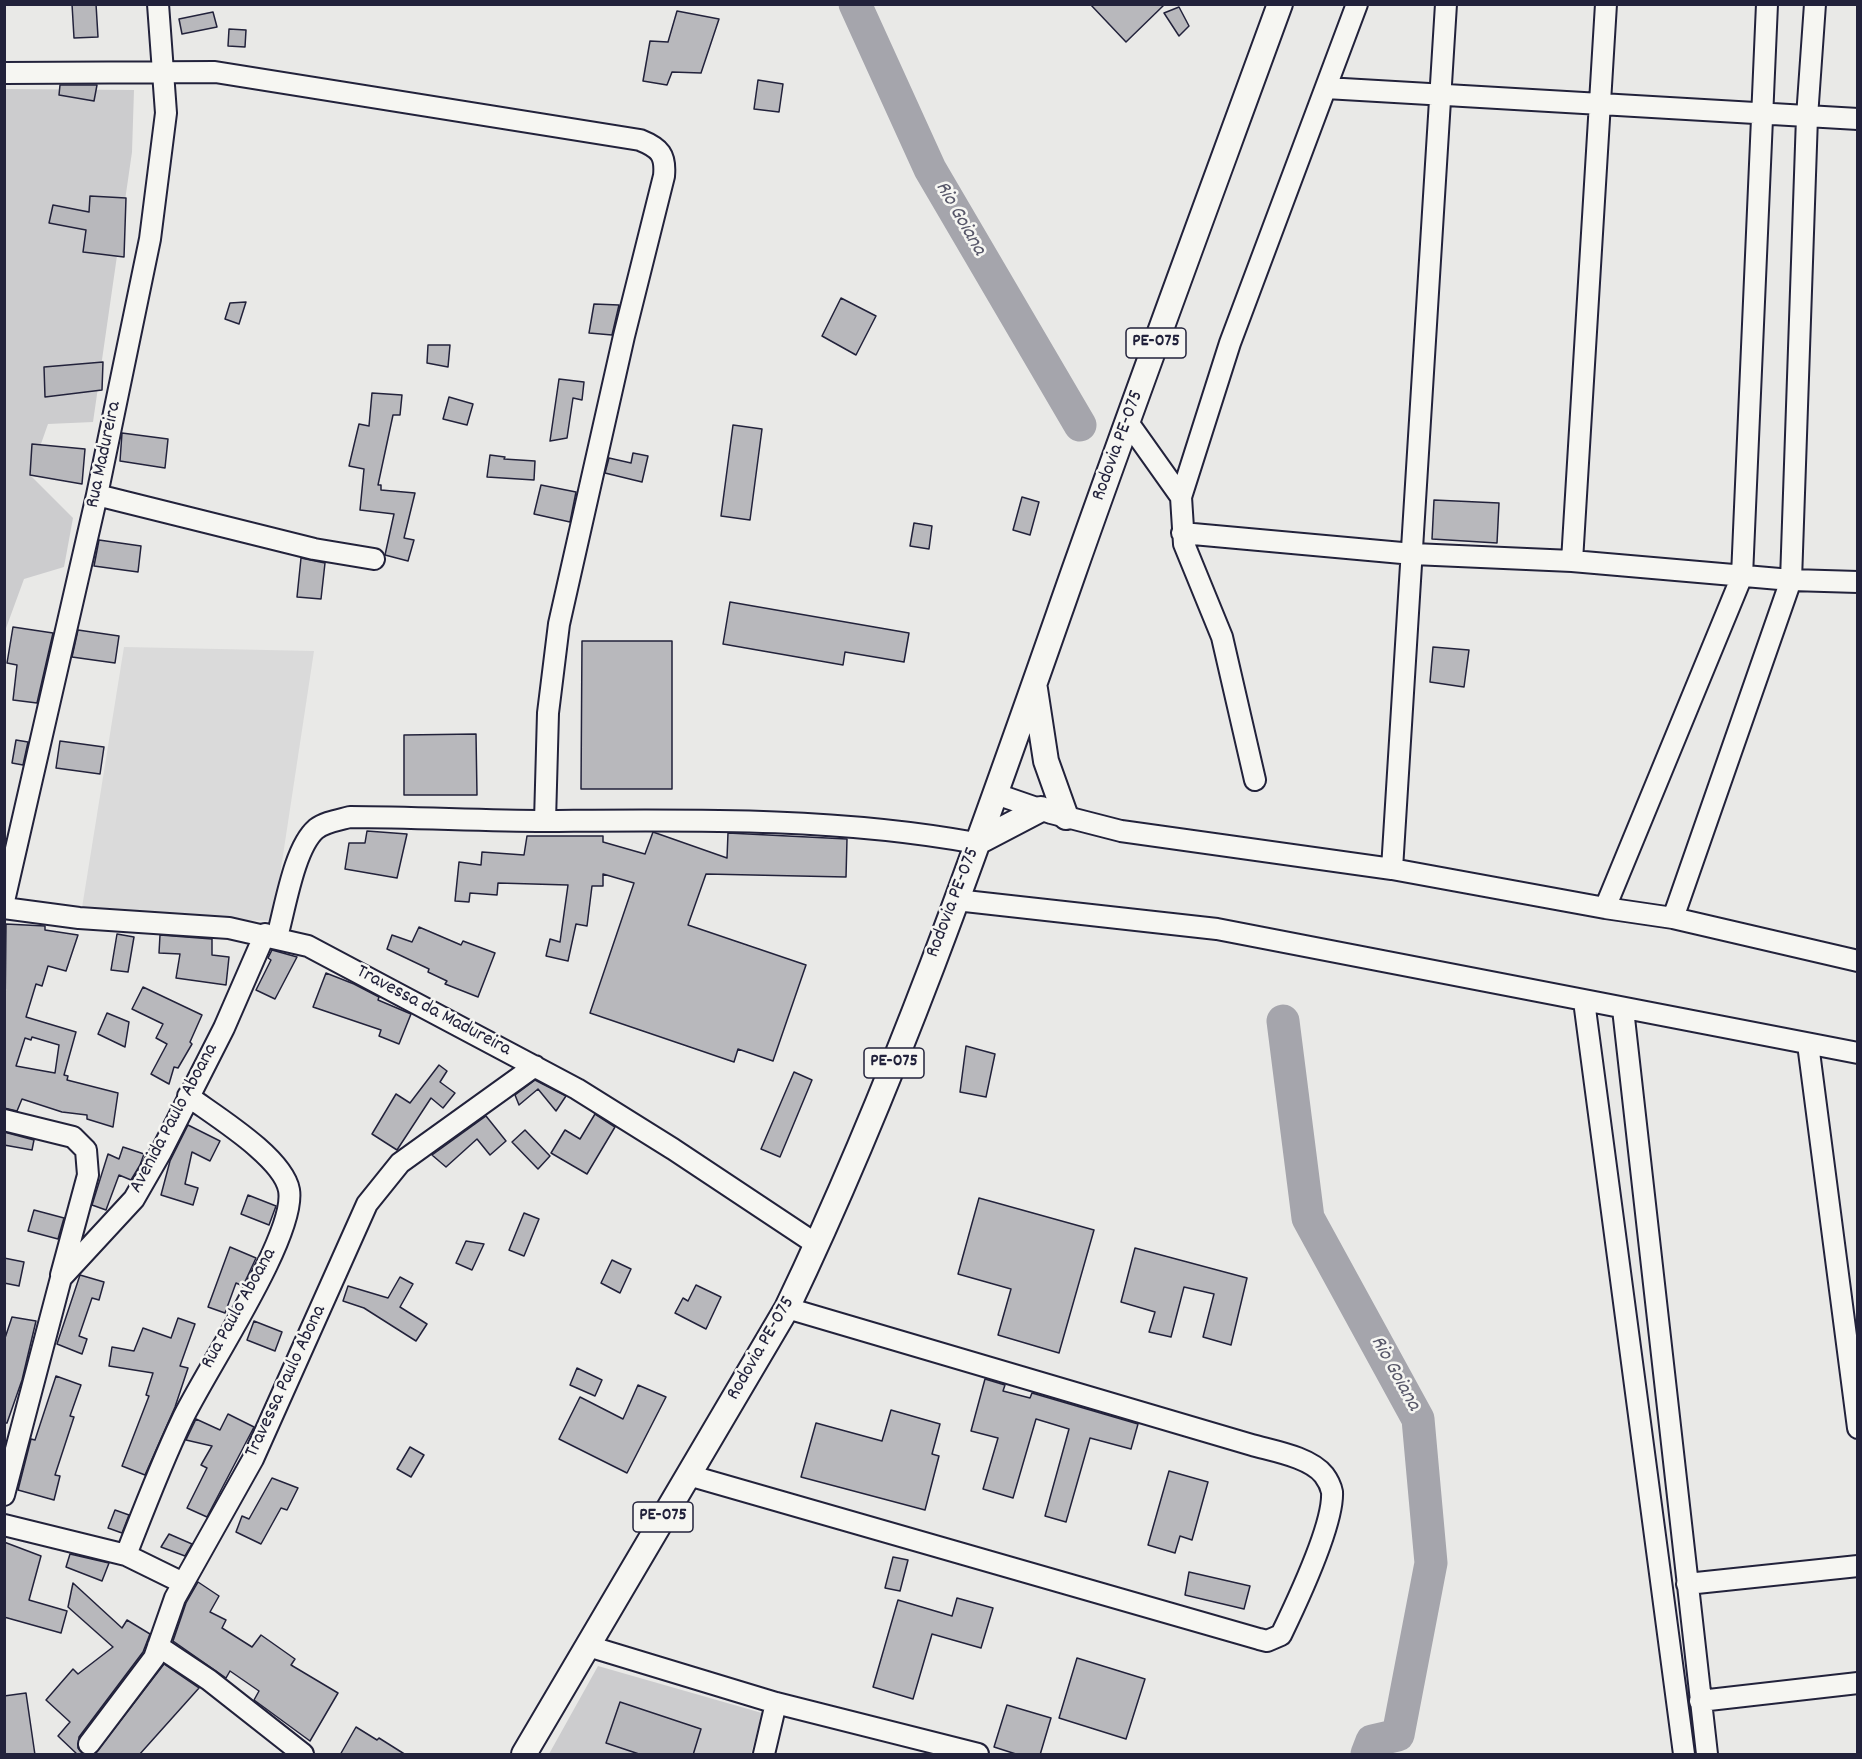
<!DOCTYPE html>
<style>
body{margin:0}
#map{position:relative;width:1862px;height:1759px;overflow:hidden;background:#e9e9e7;font-family:Dekko,sans-serif}
canvas{display:block}
.frame{position:absolute;inset:0;border:6px solid #22223b;pointer-events:none}
</style>
<div id="map">
<canvas width="1862" height="1759"></canvas>
<div class="frame"></div>
</div>
<script>
const g = document.querySelector('canvas').getContext('2d');
g.lineJoin = 'round';
function paint(path, color) { g.fillStyle = color; g.fill(path, 'evenodd'); }
function trace(path, color, width, dash) { g.strokeStyle = color; g.lineWidth = width; g.lineCap = dash ? 'butt' : 'round'; g.setLineDash(dash || []); g.stroke(path); }
function write(font, color, halo, rows, align = 'center') {
  g.font = font + ' Dekko,sans-serif'; g.lineWidth = 5; g.setLineDash([]); g.textBaseline = 'middle'; g.strokeStyle = halo; g.fillStyle = color; for (const [text, x, y, turn = 0] of rows) {
    g.save(); g.translate(x, y); g.rotate((+turn || 0) * Math.PI / 180); g.textAlign = isNaN(turn) ? turn : align; if (halo) g.strokeText(text, 0, 0); g.fillText(text, 0, 0); g.restore();
  }
}
paint(new Path2D(`
 M124,647L314,651L273,921L81,914Z`), '#dadada');
paint(new Path2D(`
 M5,89L134,90L132,152L93,422L48,424L30,475L73,518L64,567L24,579L5,631Z
 M598,1666L762,1713L751,1754H549Z`), '#ccccce');
trace(new Path2D(`
 M855,4L930,169L1080,425
 M1283,1021L1308,1218L1418,1419L1431,1563L1398,1735L1372,1741L1367,1754`), '#a5a5ac', 33);
const building = new Path2D(`
 M72,4H96L98,37L74,38Z
 M1090,4H1165L1126,42Z
 M1179,7L1189,26L1179,36L1164,13Z
 M677,11L719,19L701,73L672,72L667,85L643,81L650,41L668,42Z
 M213,12L217,27L182,34L179,19Z
 M229,29L246,30L245,47L228,46Z
 M758,80L783,84L779,112L754,109Z
 M60,85H97L94,101L59,95Z
 M90,196L126,198L124,257L83,252L86,230L49,223L53,205L89,212Z
 M841,298L876,316L856,355L822,336Z
 M246,302L239,324L225,319L230,303Z
 M594,304L619,305L612,335L589,333Z
 M428,345H450L448,367L427,363Z
 M103,362L102,390L45,397L44,367Z
 M559,379L584,382L582,400L573,398L567,438L550,441Z
 M372,393L402,395L400,415H393L378,485H381V490L415,493L404,538L414,540L408,561L385,555L394,514L360,510L364,469L349,466L359,424L369,426Z
 M449,397L473,404L467,425L443,419Z
 M733,425L762,429L750,520L721,516Z
 M122,433L168,439L165,468L120,461Z
 M32,444L85,449L82,484L30,475Z
 M633,453L648,456L642,482L605,473L609,458L631,463Z
 M490,455L505,457L504,459L535,461L534,480L487,477Z
 M541,485L576,492L570,522L534,514Z
 M1022,497L1039,502L1030,535L1013,530Z
 M1434,500L1499,503L1497,543L1432,539Z
 M914,523L932,526L929,549L910,546Z
 M99,540L141,546L138,572L94,566Z
 M301,558L325,563L321,599L297,597Z
 M730,602L909,633L904,662L845,652L843,665L723,644Z
 M13,627L53,633L37,703L13,700L17,665L7,663Z
 M78,630L119,636L115,663L72,657Z
 M582,641H672V789H581Z
 M1433,647L1469,650L1464,687L1430,682Z
 M476,734L477,795H404V735Z
 M16,740L28,742L23,765L12,763Z
 M60,741L104,747L100,774L56,768Z
 M367,831L407,834L397,878L345,869L349,843H365Z
 M653,832L727,858L728,833L847,839L846,877L706,874L688,925L806,965L773,1061L738,1049L734,1062L590,1013L634,883L603,874V886H592L587,926L576,924L568,961L546,956L550,939L560,942L568,885L498,883L497,895L470,893L469,902L455,901L459,862L481,865L482,852L524,855L527,836H603V842L645,854Z
 M6,924L45,926V930L78,935L66,971L48,966L42,986L36,984L26,1017L76,1032L64,1075L68,1076L67,1080L118,1093L113,1127L87,1119V1115L62,1112L22,1099L17,1111L4,1108ZM32,1037L59,1045L55,1073L16,1066L25,1038L31,1040Z
 M419,927L461,945L463,941L495,953L478,997L445,984L447,981L428,972L429,969L387,949L392,935L412,942Z
 M117,934L134,937L128,972L111,970Z
 M160,935L212,939V955L229,957L226,985L176,978L180,954L159,953Z
 M272,950L297,957L275,999L256,990L271,960L268,958Z
 M326,973L354,984L379,997L378,1000L411,1014L399,1044L379,1036L381,1030L313,1007Z
 M143,987L202,1015L190,1042L192,1044L178,1068L174,1067L169,1084L151,1074L167,1044L156,1038L163,1024L132,1009Z
 M107,1013L129,1022L125,1047L98,1034Z
 M966,1046L995,1054L986,1097L960,1092Z
 M439,1065L447,1071L440,1082L455,1093L443,1108L431,1098L397,1150L372,1134L396,1094L410,1103Z
 M794,1072L812,1080L780,1157L761,1149Z
 M535,1080L566,1096L556,1111L538,1089L519,1105L515,1095Z
 M595,1114L615,1127L587,1174L551,1153L565,1130L580,1139Z
 M486,1116L506,1141L490,1155L477,1139L446,1167L432,1155Z
 M188,1125L220,1141L210,1161L192,1152L185,1184L198,1188L193,1205L161,1195L170,1161Z
 M525,1130L550,1156L538,1169L512,1142Z
 M4,1132L34,1140L32,1150L4,1145Z
 M123,1147L144,1154L140,1165L131,1180L119,1175L106,1210L92,1205L108,1154L119,1159Z
 M248,1195L276,1206L269,1225L241,1214Z
 M979,1198L1094,1230L1059,1353L998,1335L1011,1289L958,1274Z
 M34,1210L64,1218L58,1239L28,1231Z
 M524,1213L539,1219L524,1256L509,1250Z
 M466,1241L484,1244L472,1270L456,1263Z
 M230,1247L256,1258L243,1286L236,1283L225,1313L208,1307Z
 M1135,1248L1247,1278L1231,1345L1203,1337L1214,1294L1184,1287L1171,1337L1149,1332L1155,1312L1121,1302Z
 M4,1258L24,1262L19,1286L4,1283Z
 M612,1260L631,1269L620,1293L601,1283Z
 M80,1275L104,1282L99,1300L92,1298L79,1336L87,1339L82,1354L57,1344Z
 M400,1277L413,1284L400,1307L427,1324L416,1341L364,1308L343,1301L348,1286L388,1298Z
 M696,1285L721,1297L706,1329L675,1313L683,1298L688,1301Z
 M12,1317L36,1321L22,1380L7,1423H4V1341Z
 M178,1318L195,1324L180,1366L188,1368L175,1407L145,1475L122,1466L149,1396L146,1395L153,1373L109,1366L112,1347L134,1351L143,1328L171,1338Z
 M254,1321L282,1332L275,1351L247,1340Z
 M577,1368L602,1380L595,1396L570,1385Z
 M56,1376L81,1385L70,1416L74,1417L55,1475L60,1476L54,1500L18,1490L31,1439L35,1440Z
 M985,1379L1005,1385L1003,1391L1030,1398L1032,1393L1138,1424L1131,1449L1090,1438L1066,1522L1045,1516L1069,1429L1036,1419L1013,1498L983,1489L998,1438L971,1431Z
 M638,1385L666,1397L627,1473L559,1439L580,1397L623,1419Z
 M891,1410L940,1424L932,1454L939,1456L925,1510L801,1477L816,1423L882,1441Z
 M228,1414L254,1427L207,1517L187,1508L207,1468L201,1465L212,1446L186,1440L196,1419L220,1430Z
 M410,1447L424,1455L411,1477L397,1469Z
 M1169,1471L1208,1482L1192,1540L1180,1536L1175,1553L1148,1545Z
 M272,1478L298,1488L287,1510L281,1508L261,1544L236,1532L242,1516L249,1519Z
 M115,1510L129,1515L122,1533L108,1528Z
 M169,1534L192,1544L185,1556L161,1547Z
 M4,1542L41,1556L29,1600L67,1611L61,1633L4,1617Z
 M70,1554L109,1563L102,1581L66,1567Z
 M893,1557L908,1560L900,1591L885,1588Z
 M1189,1572L1250,1586L1244,1609L1185,1595Z
 M198,1582L219,1596L210,1612L226,1620L222,1628L252,1647L261,1635L295,1659L291,1665L338,1693L310,1741L254,1700L259,1691L230,1671L226,1678L173,1641L186,1603Z
 M73,1583L122,1628L127,1620L150,1634L143,1652L79,1737L78,1748L84,1755H78L58,1736L70,1722L46,1700L73,1669L78,1674L113,1647L68,1607Z
 M957,1598L993,1608L981,1648L932,1634L913,1699L873,1687L898,1600L952,1616Z
 M1077,1658L1145,1679L1126,1739L1059,1718Z
 M164,1664L199,1688L139,1755H94Z
 M26,1693L35,1755H4V1696Z
 M620,1702L701,1729L693,1755H642L606,1743Z
 M1007,1705L1051,1718L1040,1755H1019L994,1747Z
 M356,1727L377,1740L379,1738L406,1755H340Z`);
paint(building, '#b8b8bc');
trace(building, '#22223b', 1.5);
const minor = new Path2D(`
 M4,73L215,72L640,140C660,148 666,155 664,176L624,336L559,624L548,713L545,821
 M1326,88L1858,119
 M1127,421L1181,497
 M97,495L314,549L374,559
 M1182,533L1413,554L1572,561L1791,580L1858,582
 M1572,561L1606,4
 M1255,780L1222,637L1184,544L1181,497L1230,343L1357,4
 M996,794L1051,813L1121,831L1392,869L1605,908L1673,918L1858,961
 M1392,869L1446,4
 M956,900L1217,929L1858,1053
 M4,901L97,495L150,239L166,113L158,4
 M4,908L79,918L229,928L308,946L577,1089L673,1149L816,1244
 M1605,908L1742,576L1767,4
 M1673,918L1791,580L1807,117L1815,4
 M277,937C285,909 294,848 316,829C325,822 339,820 350,817C416,817 481,821 546,821C689,820 835,817 976,843
 M1584,1001L1684,1754
 M1623,1009L1707,1754
 M1808,1044L1858,1428
 M4,1120L73,1137L86,1150L88,1175L61,1275
 M688,1475L1259,1639L1267,1641L1281,1635C1296,1604 1334,1524 1332,1492C1331,1487 1327,1479 1324,1475C1310,1457 1273,1451 1252,1445L787,1308
 M4,1495L61,1278L134,1199L161,1152L224,1028L265,934
 M4,1525L126,1555L183,1583
 M126,1555C144,1509 161,1464 182,1420C204,1373 297,1235 289,1190C283,1157 215,1116 188,1096
 M1687,1584L1858,1566
 M158,1646L209,1680L303,1754
 M588,1646L776,1703L978,1754
 M1700,1701L1858,1683
 M89,1744L154,1658L175,1598L253,1459L367,1204L400,1163L535,1066
 M764,1754L776,1703`);
const major = new Path2D(`
 M1035,689L1046,761L1066,817
 M976,843L1041,809
 M524,1754L787,1308C901,1070 987,819 1074,571C1141,381 1211,193 1280,4`);
trace(minor, '#22223b', 24);
trace(major, '#22223b', 28);
trace(minor, '#f6f6f2', 20);
trace(major, '#f6f6f2', 24);
for (const [x, y, w] of [
 [1156,343,60],
 [894,1063,60],
 [663,1517,60]
]) { const box = new Path2D(); box.roundRect(x - w / 2, y - 15, w, 30, 4.5); g.fillStyle = '#f6f6f2'; g.fill(box); trace(box, '#22223b', 1.5); }
write('bold 18px', '#22223b', null, [
 ["PE-075",1156,343],
 ["PE-075",894,1063],
 ["PE-075",663,1517]
]);
write('20px', '#22223b', '#f6f6f2', [
 ["Rodovia PE-075",1119,446,-70],
 ["Rua Madureira",105,455,-78],
 ["Rodovia PE-075",954,903,-69],
 ["Travessa da Madureira",433,1012,28],
 ["Avenida Paulo Aboana",175,1119,-62],
 ["Rua Paulo Aboana",240,1309,-61],
 ["Rodovia PE-075",762,1349,-60],
 ["Travessa Paulo Abona",287,1382,-65]
]);
write('italic 21px', '#565668', '#f6f6f2', [
 ["Rio Goiana",959,219,60],
 ["Rio Goiana",1394,1374,61]
]);
</script>
